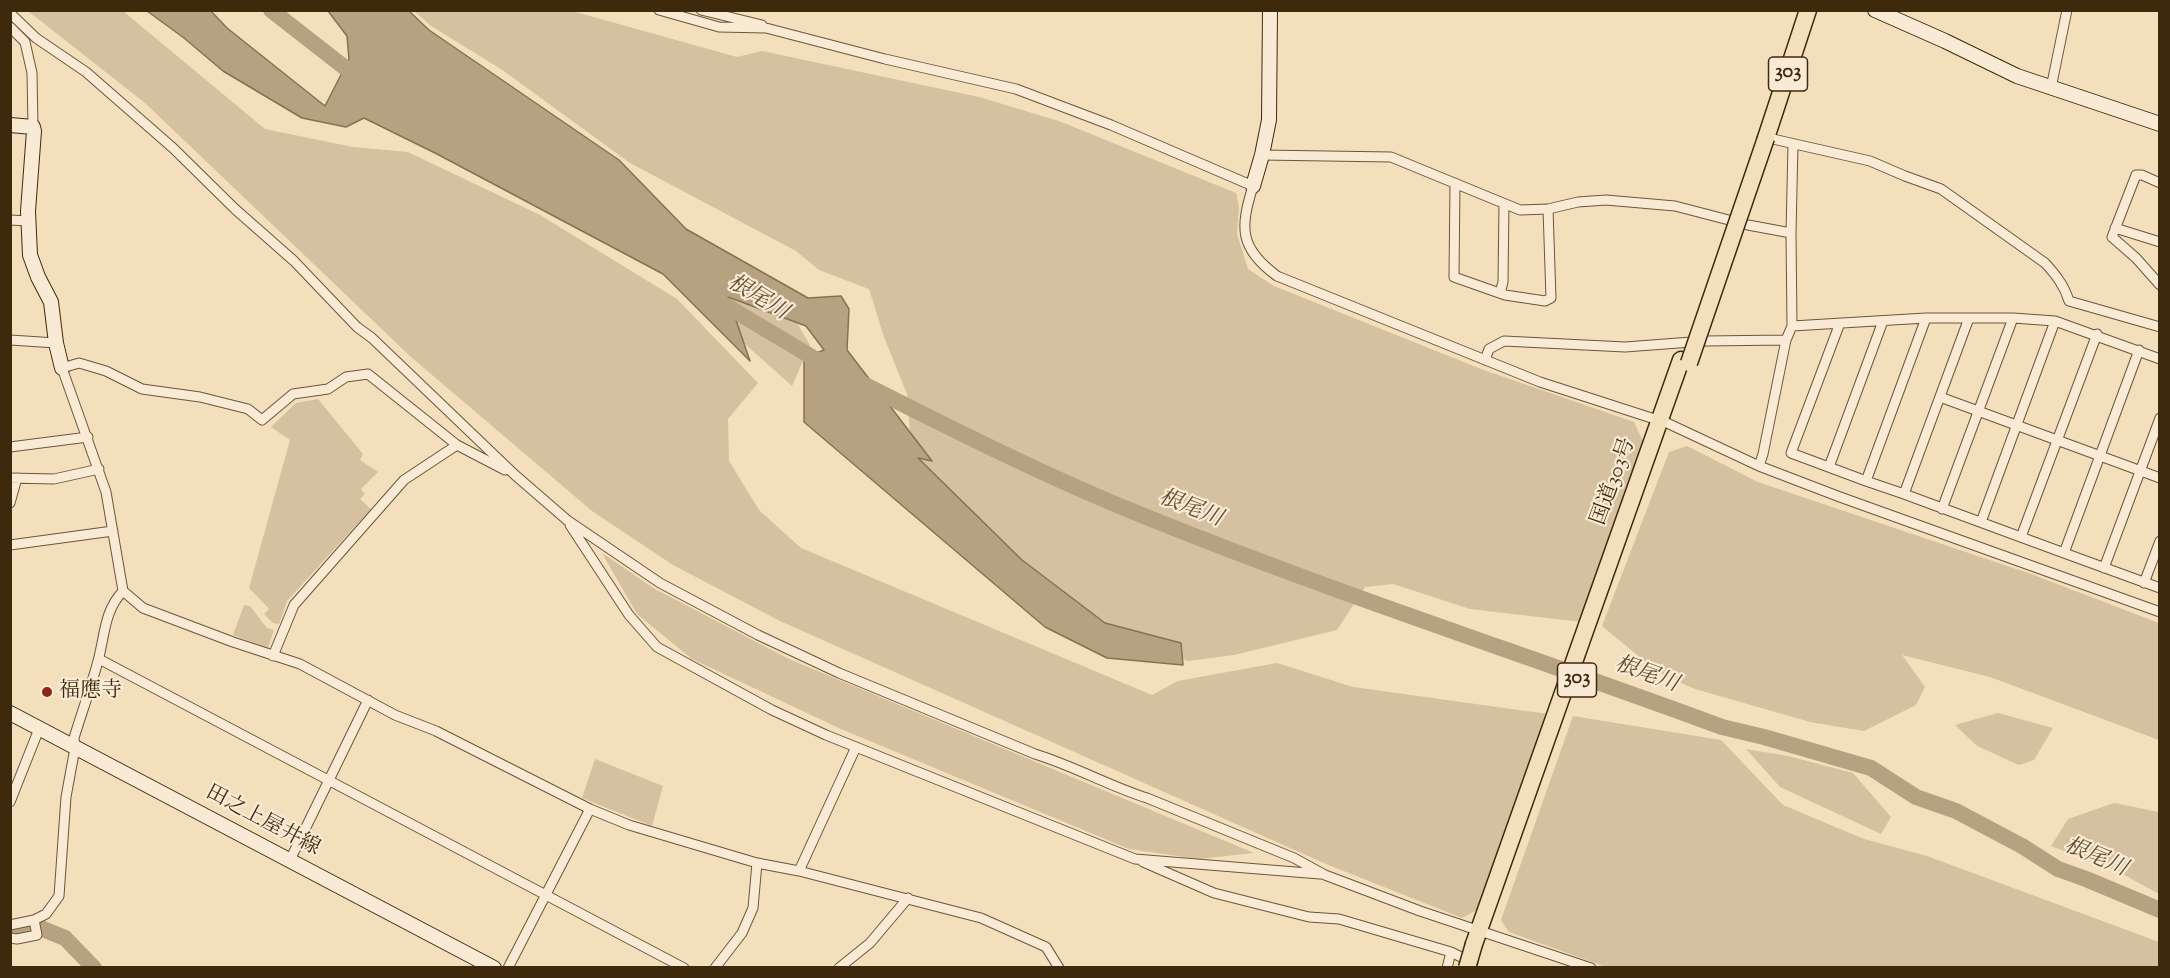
<!DOCTYPE html>
<meta charset="utf-8">
<style>
body{margin:0}
#map{position:relative;width:2170px;height:978px;overflow:hidden;background:#f4dfbd;font-family:"Sorts Mill Goudy",serif}
canvas{display:block}
.frame{position:absolute;inset:0;border:12px solid #3f290c;pointer-events:none}
</style>
<div id="map">
<canvas width="2170" height="978"></canvas>
<div class="frame"></div>
</div>
<script>
const g = document.querySelector('canvas').getContext('2d');
g.lineJoin = 'round';
function paint(path, color) { g.fillStyle = color; g.fill(path, 'evenodd'); }
function trace(path, color, width, dash) { g.strokeStyle = color; g.lineWidth = width; g.lineCap = dash ? 'butt' : 'round'; g.setLineDash(dash || []); g.stroke(path); }
function write(font, color, halo, rows, align = 'center') {
  g.font = font + ' "Sorts Mill Goudy","Noto Serif JP",serif'; g.lineWidth = 4.5; g.setLineDash([]); g.textBaseline = 'middle'; g.strokeStyle = halo; g.fillStyle = color; for (const [text, x, y, turn = 0] of rows) {
    g.save(); g.translate(x, y); g.rotate((+turn || 0) * Math.PI / 180); g.textAlign = isNaN(turn) ? turn : align; if (halo) g.strokeText(text, 0, 0); g.fillText(text, 0, 0); g.restore();
  }
}
paint(new Path2D(`
 M28,11H123L265,129L353,147L408,152L540,215L677,299L758,383L728,419L729,461L759,510L801,548L1152,695L1178,681L1277,663L1353,687L1548,714L1477,910L1462,918L1326,864L780,621L673,565L592,511L411,357L145,103Z
 M414,11H572L737,57L762,51L979,97L1059,121L1236,193L1239,206L1237,234L1248,269L1274,286L1481,369L1634,422L1643,441L1582,622L1470,609L1393,584L1365,587L1337,630L1234,655L1188,661L1085,623L913,475L907,394L884,337L869,289L819,270L796,251L630,163L501,69L431,26Z
 M692,258L776,287L810,345L792,386L706,309Z
 M318,399L363,454L360,460L378,472L361,489L365,494L360,499L371,509L287,601L279,624L273,623L264,614L269,609L249,588L290,440L271,427L296,403Z
 M1687,446L1758,482L2031,574L2159,623V740L1990,677L1902,655L1925,687L1916,705L1864,731L1810,722L1695,689L1659,673L1602,626L1669,452Z
 M602,553L655,589L789,659L1254,853L1198,859L1129,849L841,729L692,659L637,614Z
 M244,605L250,606L267,628L274,630L268,648L233,635Z
 M1998,713L2053,728L2034,760L2019,765L1977,746L1955,725Z
 M1573,716L1721,740L1783,805L1864,839L1927,856L2159,942V967H1606L1509,932L1501,920Z
 M1746,749L1788,756L1853,773L1891,817L1881,834L1780,787Z
 M595,759L663,786L652,826L582,798Z
 M2114,803L2159,812V894L2117,871L2051,846L2068,819Z`), '#d5c09f');
const water = new Path2D(`
 M147,11H211L227,28L325,106L349,59L347,36L328,11H409L429,30L619,160L686,229L808,298L841,296L849,309L847,350L932,461L918,458L1022,560L1105,623L1181,643L1183,665L1107,658L1045,627L804,422V358L824,350L806,326L728,297L750,361L663,274L437,154L364,118L346,127L302,118L223,71L184,38Z`);
paint(water, '#b6a181');
trace(water, '#867152', 1.5);
trace(new Path2D(`
 M271,10L362,81
 M715,299L827,366
 M861,383C954,430 1047,477 1144,516C1334,593 1530,656 1722,727L1764,737L1871,768L1916,797L1956,811L2022,846L2058,869L2086,879L2160,910
 M10,930L38,927L65,938L94,968`), '#b6a181', 16);
const street = new Path2D(`
 M659,10L719,27L766,28L885,59L1016,89L1111,125L1253,186C1240,228 1239,248 1277,276L1540,382L1667,423L1759,466L1840,497L2160,612
 M701,10L762,25
 M10,13L36,38L86,72L173,148L235,209L294,261L357,327L372,338L515,475L567,520L660,583L758,635L839,673L1035,754C1074,766 1109,786 1147,798L1294,858L1325,875L1420,911L1591,968
 M10,27L25,42L32,73L33,127
 M2051,88L2067,10
 M1764,137L1870,161L1905,176L1941,189L2045,263C2056,275 2064,285 2069,301L2160,327
 M1262,155L1391,157L1520,210L1548,209L1578,202L1606,200L1675,206L1748,225L1791,233
 M1455,183L1454,277L1505,295L1545,301L1551,298L1548,209
 M2160,183L2142,175H2136L2112,237L2136,258L2160,285
 M10,220L28,221
 M2115,228L2160,242
 M1500,293L1503,282L1504,204
 M1840,323L1791,453L1866,481L1926,318
 M1792,326L1791,233L1793,144
 M10,340L56,343
 M2139,350L2064,553L2160,588
 M1485,360L1489,349L1504,341L1625,347L1705,341L1786,340
 M1940,397L2160,478
 M10,447L88,437
 M1759,466L1763,454L1786,340L1792,326L1926,318H2013L2055,321L2160,359
 M1829,467L1883,321
 M505,470L457,445L368,374L346,377L328,389L293,394L262,420L248,409L200,397L142,389L106,371L79,363L62,368L106,492L123,591L143,608L233,642L300,664L395,715L436,731L590,809L629,825L757,863L799,871L981,918L1046,947L1059,968
 M10,478L54,479L99,469
 M1866,481L1904,494L1969,318
 M1904,494L2064,553
 M10,503L17,478
 M1942,509L2013,318
 M1981,522L2055,321
 M570,525L629,615L657,647L772,710L826,735L1135,859L1320,874
 M2021,537L2097,334
 M10,545L113,531
 M2104,568L2160,418
 M2144,583L2160,541
 M273,656L294,605L404,480L457,445
 M99,659L684,968
 M10,802L39,729
 M290,860L368,700
 M1143,862L1214,893L1309,917L1339,919L1451,952L1473,963
 M799,871L856,747
 M10,925L34,920
 M10,938L17,939L37,935L34,920L46,914L59,896L66,797L75,748L74,738C82,712 91,687 98,661C105,635 104,611 123,591
 M508,968L590,809
 M715,968L742,933L753,908L757,863
 M839,968L870,943L908,898
 M1447,968L1451,952`);
const secondary = new Path2D(`
 M1875,10L1945,41L2017,76L2160,124
 M10,125L33,127L34,131L28,211L30,255L38,277L51,302L56,343L62,368
 M1253,186L1262,155L1269,120L1270,10
 M10,713L494,968`);
const highway = new Path2D(`
 M1766,138L1808,10
 M1474,944L1681,360`);
trace(street, '#6c5638', 11);
trace(secondary, '#3f290c', 16);
trace(highway, '#3f290c', 19);
trace(street, '#f8ead4', 9);
trace(secondary, '#f8ead4', 14);
trace(highway, '#f4dfbd', 16);
const highwayBridge = new Path2D(`
 M1689,363L1766,138
 M1467,968L1474,944`);
trace(highwayBridge, '#3f290c', 19, []);
trace(highwayBridge, '#f4dfbd', 16);
for (const [x, y, r, color] of [
 [47,692,6,"#8f2418"]
]) { const dot = new Path2D(); dot.arc(x, y, r, 0, 2 * Math.PI); g.fillStyle = color; g.fill(dot); trace(dot, '#f8ead4', 2); }
for (const [x, y, w] of [
 [1788,74,39],
 [1577,680,39]
]) { const box = new Path2D(); box.roundRect(x - w / 2, y - 17, w, 34, 4.5); g.fillStyle = '#f8ead4'; g.fill(box); trace(box, '#3f290c', 1.5); }
write('bold 20px', '#3f290c', null, [
 ["303",1788,74],
 ["303",1577,680]
]);
write('21px', '#3f290c', '#f8ead4', [
 ["国道303号",1615,482,-70],
 ["田之上屋井線",262,822,28]
]);
write('21px', '#3f290c', '#f8ead4', [
 ["福應寺",59,692]
], 'left');
write('italic 22px', '#634d2f', '#f8ead4', [
 ["根尾川",757,299,31],
 ["根尾川",1190,510,21],
 ["根尾川",1646,676,20],
 ["根尾川",2095,859,23]
]);
</script>
